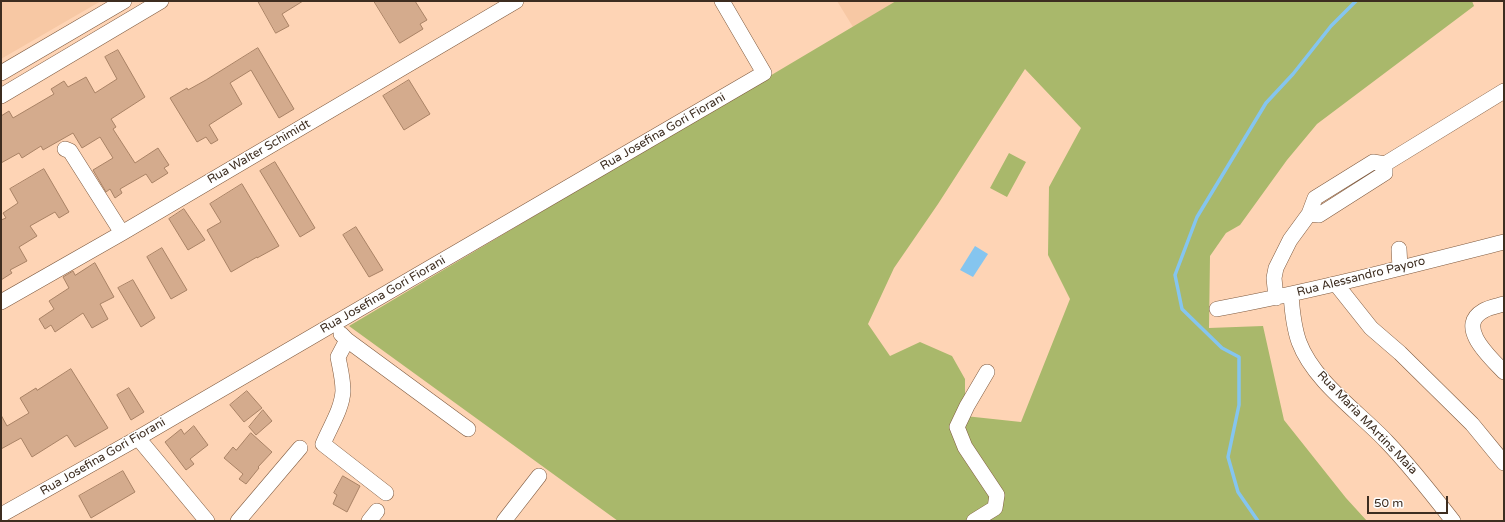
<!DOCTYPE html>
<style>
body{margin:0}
#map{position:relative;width:1505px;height:522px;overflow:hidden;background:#fed4b5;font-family:"Varela Round",sans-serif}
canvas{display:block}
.frame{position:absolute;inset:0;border:2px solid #3d2d20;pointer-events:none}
.scale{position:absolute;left:1367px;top:496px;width:81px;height:18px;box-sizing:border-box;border:2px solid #3d2d20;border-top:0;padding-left:5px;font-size:12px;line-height:14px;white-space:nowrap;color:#3d2d20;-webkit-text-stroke:3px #fefefe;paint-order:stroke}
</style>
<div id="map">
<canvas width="1505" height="522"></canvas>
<div class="frame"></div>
<div class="scale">50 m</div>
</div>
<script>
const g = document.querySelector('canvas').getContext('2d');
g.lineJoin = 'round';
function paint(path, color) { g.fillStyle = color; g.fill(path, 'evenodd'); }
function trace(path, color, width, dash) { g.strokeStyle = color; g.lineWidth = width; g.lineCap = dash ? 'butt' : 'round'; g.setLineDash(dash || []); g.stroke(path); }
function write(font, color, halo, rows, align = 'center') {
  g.font = font + ' "Varela Round",sans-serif'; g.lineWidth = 3; g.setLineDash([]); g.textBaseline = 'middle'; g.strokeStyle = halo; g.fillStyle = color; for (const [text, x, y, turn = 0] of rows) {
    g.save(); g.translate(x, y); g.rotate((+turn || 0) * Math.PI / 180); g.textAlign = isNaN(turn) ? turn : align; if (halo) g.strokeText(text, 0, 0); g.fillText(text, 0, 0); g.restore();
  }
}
paint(new Path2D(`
 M1,1H101L1,59Z
 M837,1H897L853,27Z`), '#f7c8a4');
paint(new Path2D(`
 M896,1H1472L1474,6L1317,124L1287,160L1240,225L1226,233L1210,256L1209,328L1263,326L1284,420L1346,498L1367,521H618L349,326ZM1025,69L1081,128L1049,187L1048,255L1070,299L1021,422L965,416V379L952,356L920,342L890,356L868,324L894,268L938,204Z
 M1009,153L1026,162L1007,197L990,188Z`), '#a9b86b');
paint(new Path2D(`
 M975,246L988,254L973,277L960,270Z`), '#85c5ef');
trace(new Path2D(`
 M1258,521L1238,492L1228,457L1239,405V357L1222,348L1182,309L1175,275L1197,217L1266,103L1293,74L1331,26L1356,1`), '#85c5ef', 3.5);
const building = new Path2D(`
 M258,1H303L282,14L289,26L276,33Z
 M374,1H415L427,20L420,24L423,29L400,43Z
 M258,48L294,109L279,118L251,70L230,83L242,104L209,125L218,140L211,144L206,137L197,142L170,98L187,88L188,90L206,80Z
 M118,50L145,97L111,119L116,127L113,129L135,163L158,148L169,165L164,168L168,173L152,183L146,174L120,189L122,193L115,198L110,189L106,192L93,170L113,158L100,137L82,148L73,133L43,150L41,146L22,158L19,153L1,163V116L9,111L13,118L54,94L51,89L64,81L68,87L86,77L95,93L117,79L105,57Z
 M409,80L430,114L404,130L383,96Z
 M275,162L315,228L300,237L260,171Z
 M44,169L69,212L59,218L55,212L30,226L37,236L19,247L27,261L10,270L12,273L1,280V220L6,218L3,213L18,203L10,189Z
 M242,184L279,246L257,258V257L231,272L207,230L221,222L210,204Z
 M184,209L205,240L188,250L169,219Z
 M356,227L383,270L369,277L343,235Z
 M162,248L187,290L171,299L147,257Z
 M95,263L114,297L100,304L108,319L92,328L83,313L55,332L51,325L45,329L39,319L54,309L49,301L69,288L63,277L73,271L75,275Z
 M133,280L155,318L141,327L118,288Z
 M71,369L108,428L75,447L67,435L32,457L21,438L1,449V415L7,426L29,413L20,398L36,388L37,390Z
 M129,388L144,412L131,420L117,395Z
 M247,391L262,408L244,422L230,405Z
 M263,410L272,421L256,435L249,427Z
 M194,426L208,445L190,459L194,464L186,470L165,442L181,429L184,434Z
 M251,433L272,452L258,467L259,468L246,484L239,479L243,474L224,458L233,447L236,450Z
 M123,471L135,492L91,518L79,496Z
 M343,476L360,486L347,512L333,504L337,495L334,493Z`);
paint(building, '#d4ab8d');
trace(building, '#a98265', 1);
const minor = new Path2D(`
 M1,73L124,1
 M1,96L161,1
 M65,149L70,151L122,233
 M1309,214L1319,215L1385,173V164
 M1399,249L1400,268
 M1336,284L1371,328L1400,353L1472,424L1504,463
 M1291,294C1292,310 1294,328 1299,342C1314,382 1359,412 1387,442C1411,467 1432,494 1453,521
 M1276,298L1274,278L1276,268L1290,240L1309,214L1315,198L1373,162L1385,164L1504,91
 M1,302L122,233L516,1
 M1504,304C1497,306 1489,307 1483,311C1455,327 1492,359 1504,372
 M1217,309C1314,291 1409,266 1504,242
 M341,334L347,340L468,429
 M347,340L338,357C340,368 343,379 343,391C342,409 330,427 323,444L386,493
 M138,438L207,521
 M1,515L138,438L764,73L722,1
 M238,521L300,448
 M369,521L377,511
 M504,521L539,476
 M974,521L995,508L997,495L965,447L957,427L967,406L987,372`);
trace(minor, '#7f5a3f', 16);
trace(minor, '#fff', 15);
write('12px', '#3d2d20', '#fefefe', [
 ["Rua Josefina Gori Fiorani",663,132,-30],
 ["Rua Walter Schimidt",259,152,-30],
 ["Rua Alessandro Payoro",1361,277,-14],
 ["Rua Josefina Gori Fiorani",383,295,-30],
 ["Rua Maria MArtins Maia",1367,423,46],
 ["Rua Josefina Gori Fiorani",103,457,-30]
]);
</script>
